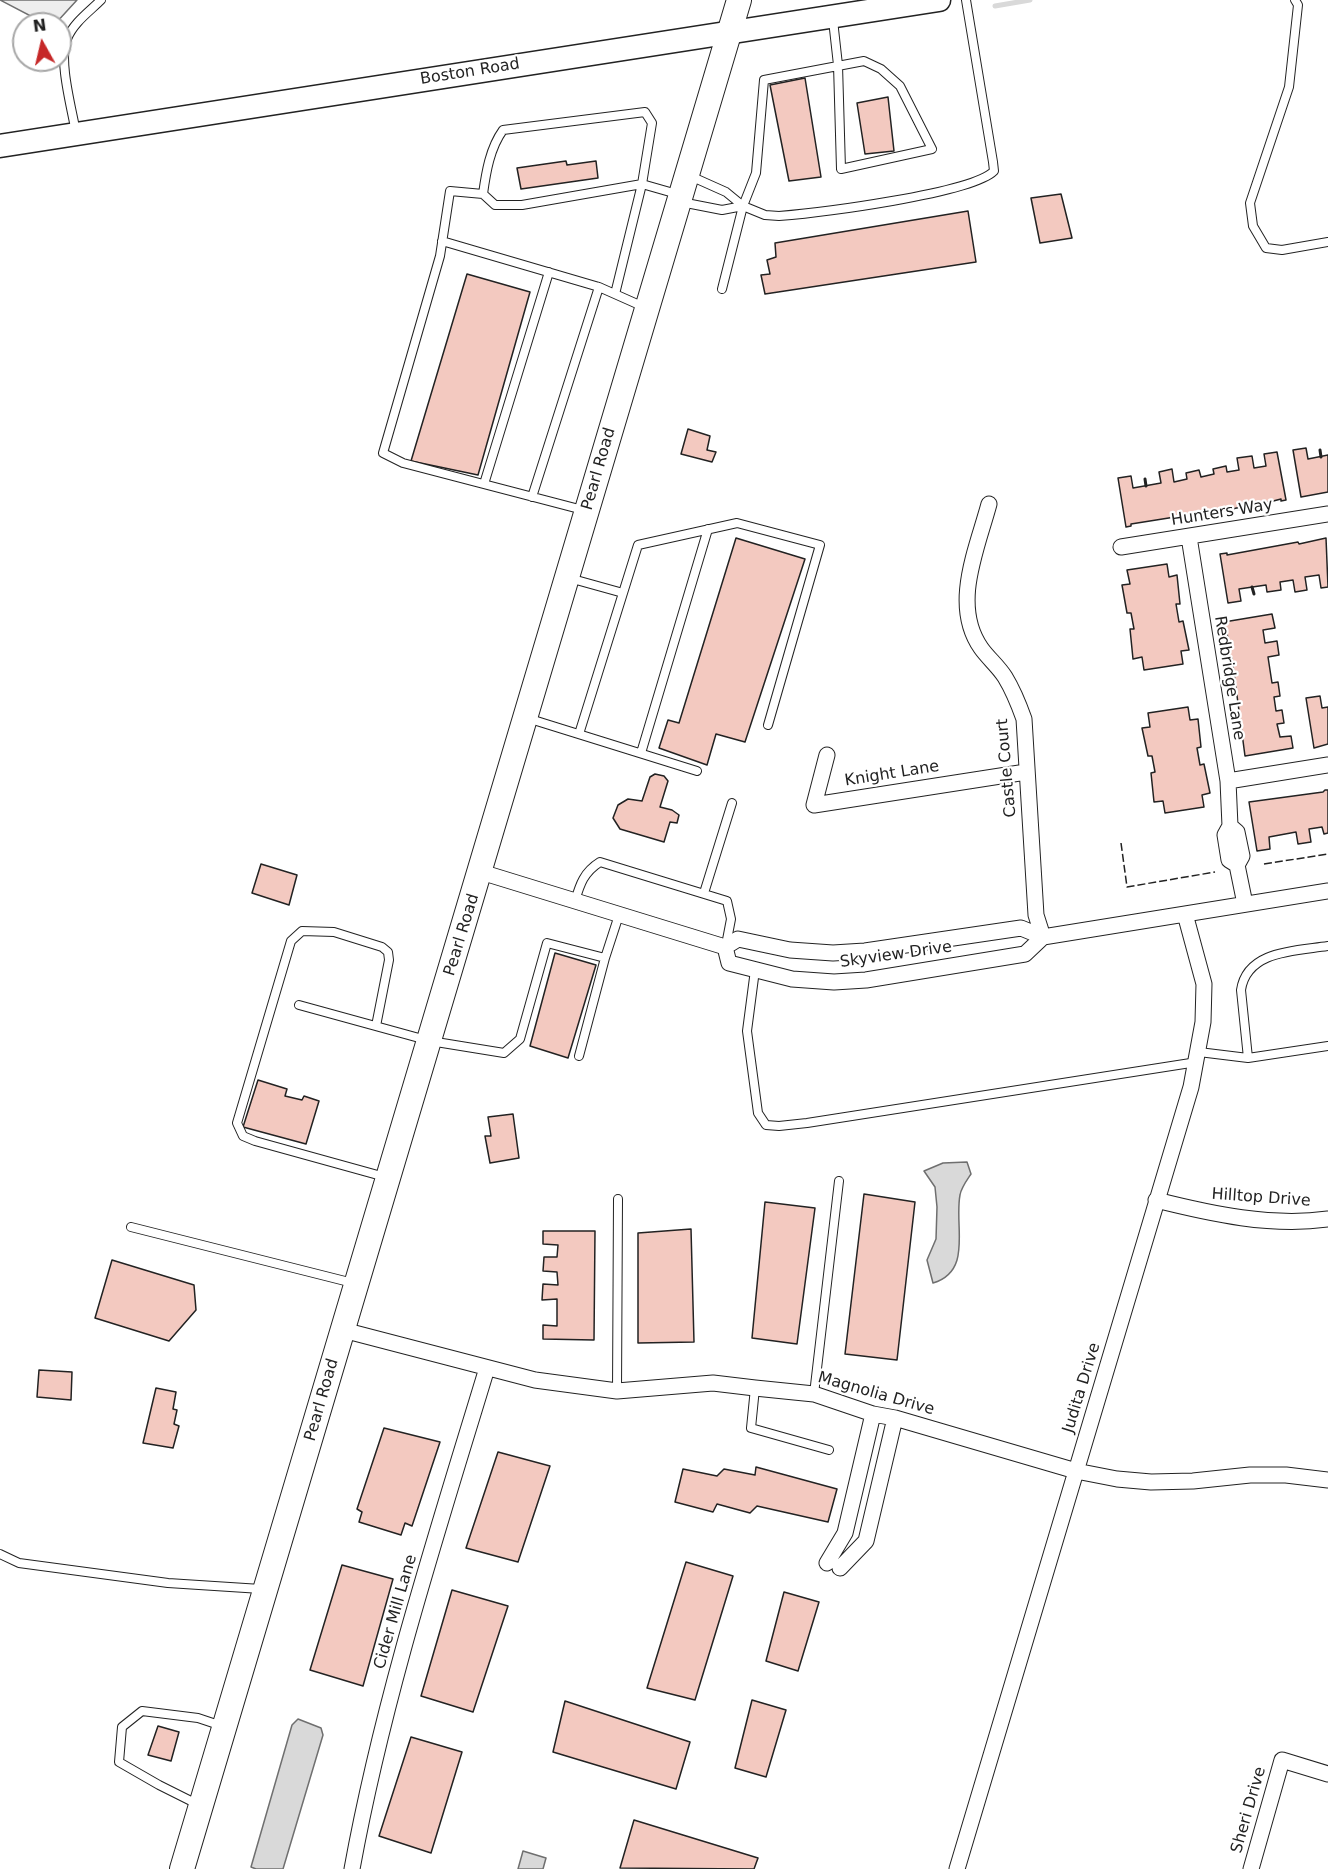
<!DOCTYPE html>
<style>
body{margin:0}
#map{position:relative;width:1328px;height:1869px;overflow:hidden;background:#fff;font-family:"DejaVu Sans",sans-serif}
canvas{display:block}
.north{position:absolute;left:12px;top:12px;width:60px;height:60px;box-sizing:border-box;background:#fff;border:2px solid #a7a7a7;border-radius:50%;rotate:352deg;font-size:16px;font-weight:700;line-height:24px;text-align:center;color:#222}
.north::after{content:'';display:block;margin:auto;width:21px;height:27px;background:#c62828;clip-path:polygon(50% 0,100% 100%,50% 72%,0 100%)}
</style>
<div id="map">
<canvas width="1328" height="1869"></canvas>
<div class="north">N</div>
</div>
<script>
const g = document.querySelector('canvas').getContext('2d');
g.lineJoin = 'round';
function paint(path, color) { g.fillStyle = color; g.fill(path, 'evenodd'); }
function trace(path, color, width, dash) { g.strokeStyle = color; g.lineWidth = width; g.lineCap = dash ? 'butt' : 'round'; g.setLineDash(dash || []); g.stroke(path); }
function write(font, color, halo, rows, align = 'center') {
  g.font = font + ' "DejaVu Sans",sans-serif'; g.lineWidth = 4.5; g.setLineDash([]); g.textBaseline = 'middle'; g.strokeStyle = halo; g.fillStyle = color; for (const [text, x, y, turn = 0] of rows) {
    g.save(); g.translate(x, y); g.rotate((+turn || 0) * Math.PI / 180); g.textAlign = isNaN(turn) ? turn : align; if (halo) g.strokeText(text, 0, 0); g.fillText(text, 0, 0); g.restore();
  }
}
const green = new Path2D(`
 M0,0H77L55,24H46Z`);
paint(green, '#eee');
trace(green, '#6f6f6f', 1.5);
const water = new Path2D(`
 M967,1162L971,1174C967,1180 961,1188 960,1195C954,1226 973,1271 933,1283L927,1260L936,1239L937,1207L935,1187L924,1171L943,1163Z
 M298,1719L321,1728L323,1735L283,1869H256L251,1867L292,1725Z
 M523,1851L546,1858L543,1869H518Z`);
paint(water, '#d9d9d9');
trace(water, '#6f6f6f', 1.5);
trace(new Path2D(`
 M995,6L1030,0`), '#d9d9d9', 5);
const building = new Path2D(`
 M805,78L821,177L789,181L770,85Z
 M888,97L894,151L865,154L857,103Z
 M566,161L567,165L596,161L598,178L521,189L517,168Z
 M1061,194L1072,238L1040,243L1031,198Z
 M968,211L976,262L765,294L761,275L770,274L767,260L776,257L775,243Z
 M467,274L530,292L478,475L411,461Z
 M688,429L710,436L707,450L716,452L712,462L681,454Z
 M1306,448L1308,459L1328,455V492L1301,497L1293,450Z
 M1277,452L1286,500L1281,501V499L1254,506V504L1228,510L1202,514L1201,512L1175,519V517L1131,524V526L1126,527L1118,478L1131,476L1133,488L1161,483L1159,472L1172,469L1174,482L1187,479L1186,473L1199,470L1201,477L1214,474L1213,469L1226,466L1227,472L1239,470L1237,458L1252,456L1254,468L1266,466L1264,454Z
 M736,538L805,559L745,742L716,734L707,765L659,748L668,720L679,723Z
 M1326,538L1328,587L1321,588L1319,575L1305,577L1307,590L1295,592L1293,580L1280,582L1281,590L1267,592L1266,585L1239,589L1241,601L1228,603L1220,554L1227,553V555L1298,542L1299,544Z
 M1167,564L1169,577L1177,575L1180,604H1176L1179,622L1183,621L1189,650L1181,651L1183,664L1144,670L1142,657L1133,659L1130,629H1134L1131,613H1127L1122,585L1130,584L1127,570Z
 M1272,614L1275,628L1263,630L1265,643L1277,641L1279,655L1268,657L1272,683L1278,682L1280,696L1274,697L1276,711L1282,710L1284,723L1277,724L1280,737L1291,736L1293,748L1245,756L1232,658H1230L1227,632L1225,633L1224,622Z
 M1320,696L1322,708L1328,707V744L1314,748L1306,698Z
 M1188,707L1190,720L1198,719L1201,747L1197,748L1200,765L1204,764L1210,793L1202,795L1204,807L1165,813L1163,801L1154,802L1151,773L1155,772L1152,756H1148L1142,728L1150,727L1148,713Z
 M655,774L664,776L668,781L660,807L672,810L679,815L677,823L670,822L664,842L620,829L613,818L618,805L628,799L642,801L650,777Z
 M1325,790H1328V833L1324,834L1322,827L1309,829L1311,842L1298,844L1296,832L1269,837L1270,849L1257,851L1249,802L1323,792Z
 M261,864L297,875L289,905L252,893Z
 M555,953L596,965L568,1058L530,1046Z
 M258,1080L287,1089L285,1096L302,1100L304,1096L319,1101L306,1144L243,1127Z
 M513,1114L519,1158L490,1163L485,1136H491L488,1117Z
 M864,1194L915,1202L897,1360L845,1354Z
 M765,1202L815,1208L797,1344L752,1338Z
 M691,1229L694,1342L638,1343V1233Z
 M543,1231H595L594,1340L543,1339V1325L557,1326V1299L542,1300L543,1284L558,1285L557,1272L543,1271L544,1257H557L558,1245L543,1244Z
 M112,1260L194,1285L196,1310L169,1341L95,1318Z
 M39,1370L72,1372L71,1400L37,1397Z
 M156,1388L176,1392L173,1409L177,1410L174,1424L179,1426L173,1448L143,1443Z
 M384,1428L440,1442L412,1526L405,1523L401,1535L359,1522L362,1512L357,1509Z
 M498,1452L550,1466L518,1562L466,1548Z
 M756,1467L837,1489L828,1522L757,1506L750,1513L717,1504L713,1512L675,1502L683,1469L717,1476L724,1469L755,1475Z
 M686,1562L733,1576L695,1700L647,1688Z
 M342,1565L393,1579L363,1686L310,1670Z
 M452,1590L508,1606L473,1712L421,1696Z
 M784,1592L819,1602L798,1671L766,1661Z
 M752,1700L786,1710L766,1777L735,1768Z
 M565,1701L690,1742L676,1789L553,1752Z
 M158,1726L179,1732L171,1761L148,1755Z
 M411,1737L462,1752L431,1853L379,1836Z
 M634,1820L758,1858L754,1869L620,1868Z`);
paint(building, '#f3c9c0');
trace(building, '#222', 1.5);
const lane = new Path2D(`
 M1295,0L1298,5L1289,87L1250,203L1253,226L1266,248L1282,250L1328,242
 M76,133C72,109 58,60 67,39C73,23 90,11 101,0
 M688,175L726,192L743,206L765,215L779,216C817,213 971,194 994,171L993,162L966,0
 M483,194L495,205H522L642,184L677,194
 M681,202L722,210L743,206
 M442,241L599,287L532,497
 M599,287L644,307
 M722,289L743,206L756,173L764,80L864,61L881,69L900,86L932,149L841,169L838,65L833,20
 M484,484L549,272
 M583,510L403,463L383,453L440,256L450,191L483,194C486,172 490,148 503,130L645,112L652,123L642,184L615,294
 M569,578L623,593
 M527,718L697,771
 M579,734L638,545L737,523L820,545L768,725
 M641,753L708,529
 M704,893L732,803
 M575,901C580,884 584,872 600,862L727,901L731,919L726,945
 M755,970L747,1031L758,1113L766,1125L779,1126L807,1123L1197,1062
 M299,1005L430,1041L504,1053L520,1039L547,943L605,958L619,915
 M376,1026L389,960L388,952L382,947L334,932L302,931L291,941L237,1123L243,1136L255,1141L385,1177
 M1199,1052L1248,1058L1328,1046
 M579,1056L605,958
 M1248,1058L1241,990C1247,950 1296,951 1328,946
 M131,1227L353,1283
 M755,1388L751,1428L829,1450
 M617,1391L618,1199
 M814,1394L839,1181
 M0,1554L19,1563L168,1583L261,1589
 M197,1804L159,1785L119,1762L122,1727L142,1711L198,1718L222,1726`);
const street = new Path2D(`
 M989,504C977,549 951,605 981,648C988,658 998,666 1005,677C1013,690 1019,705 1024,719L1036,915L1043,937L1328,891
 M1189,537L1228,781L1230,826
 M1121,547L1328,514
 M827,755L814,805L1026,772
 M1228,781L1328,765
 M1237,865L1242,856L1237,832L1230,826L1225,835L1229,860L1237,865L1245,904
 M481,872L725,947
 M1021,928L1043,937L1025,954L866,980L834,982L792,979L729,963L725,947L738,939L790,950L833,953L865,951Z
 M1156,1200C1212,1214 1271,1227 1328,1219
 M343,1330L535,1380L617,1391L713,1383L755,1388L814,1394L873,1414L895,1418L1076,1471L1117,1479L1151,1482L1193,1481L1250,1475H1286L1328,1480
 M827,1563L845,1533L873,1414
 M840,1568L866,1541L895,1418
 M352,1869C383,1699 437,1533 487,1368
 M957,1869L1191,1087L1203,1022L1204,984L1185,914
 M1251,1869L1282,1760L1328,1774`);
const secondary = new Path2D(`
 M0,146L939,0`);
const primary = new Path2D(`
 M182,1869L739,0`);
trace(lane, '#222', 10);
trace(street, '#222', 17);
trace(secondary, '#222', 25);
trace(primary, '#222', 26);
trace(lane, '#fff', 8);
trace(street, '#fff', 15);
trace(secondary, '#fff', 22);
trace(primary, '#fff', 24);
trace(new Path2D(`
 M1121,843L1127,887L1215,872
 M1264,864L1328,854`), '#222', 1.5, [8, 3]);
trace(new Path2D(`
 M1320,450L1321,457
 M1145,479L1146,486
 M1252,587L1254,594`), '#222', 3);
write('16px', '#222', '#fff', [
 ["Boston Road",470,72,-9],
 ["Pearl Road",599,469,-74],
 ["Hunters Way",1222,513,-9],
 ["Redbridge Lane",1229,678,81],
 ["Castle Court",1007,768,-95],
 ["Knight Lane",892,774,-9],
 ["Pearl Road",462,935,-73],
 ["Skyview Drive",896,955,-8],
 ["Hilltop Drive",1261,1198,4],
 ["Judita Drive",1082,1388,-73],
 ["Magnolia Drive",876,1394,16],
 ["Pearl Road",322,1400,-74],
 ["Cider Mill Lane",396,1612,-74],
 ["Sheri Drive",1249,1810,-74]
]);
</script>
